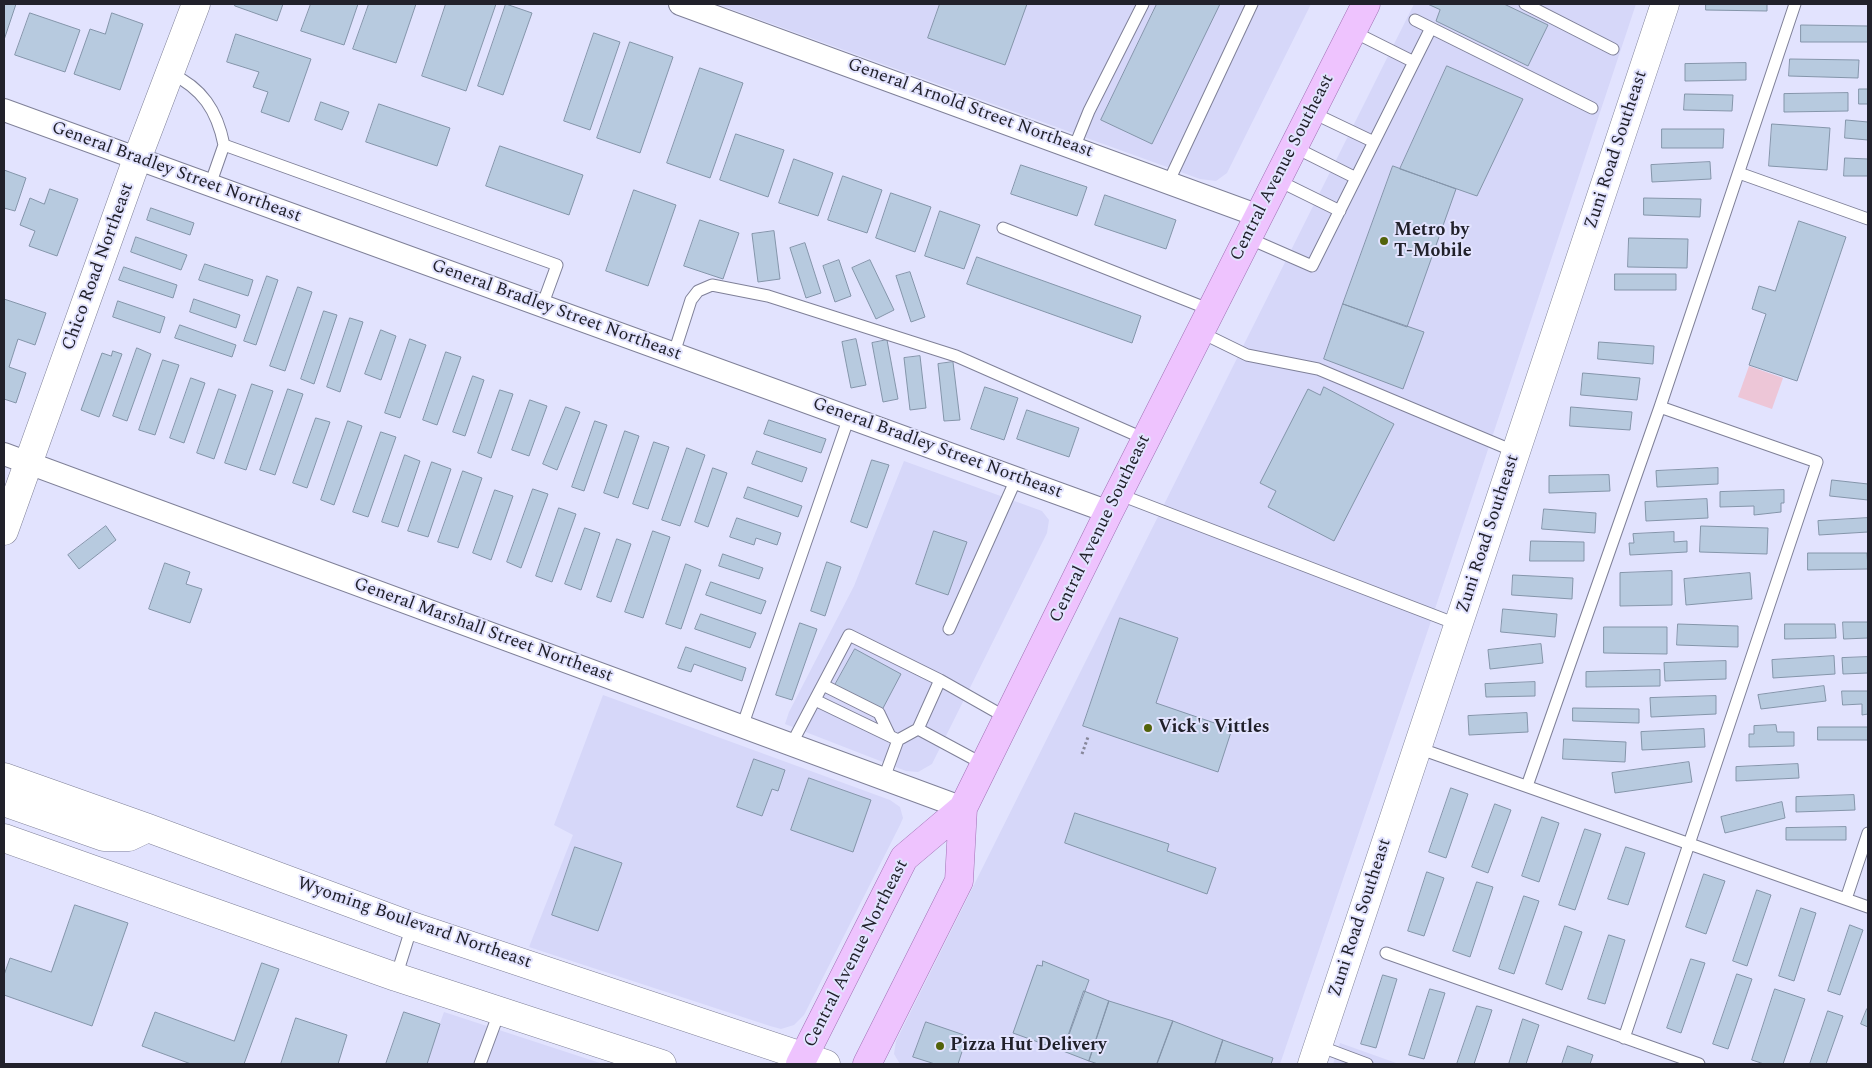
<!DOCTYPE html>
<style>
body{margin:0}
#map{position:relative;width:1872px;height:1068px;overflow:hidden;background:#e2e3fe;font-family:Spectral,serif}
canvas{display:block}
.frame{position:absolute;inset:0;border:5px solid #21212b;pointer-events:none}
</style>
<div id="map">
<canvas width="1872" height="1068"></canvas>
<div class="frame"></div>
</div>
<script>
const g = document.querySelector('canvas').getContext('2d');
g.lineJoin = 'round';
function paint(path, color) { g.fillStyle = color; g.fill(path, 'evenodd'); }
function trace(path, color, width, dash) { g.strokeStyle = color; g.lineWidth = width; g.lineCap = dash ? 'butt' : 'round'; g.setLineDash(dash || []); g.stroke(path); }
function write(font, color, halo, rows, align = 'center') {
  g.font = font + ' Spectral,serif'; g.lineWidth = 4; g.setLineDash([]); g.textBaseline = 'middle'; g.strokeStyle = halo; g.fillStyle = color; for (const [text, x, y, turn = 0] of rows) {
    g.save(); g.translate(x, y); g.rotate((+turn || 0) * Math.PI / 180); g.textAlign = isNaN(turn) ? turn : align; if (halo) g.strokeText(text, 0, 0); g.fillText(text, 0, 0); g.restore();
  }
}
paint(new Path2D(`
 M717,4H1311L1227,173L1216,181L1200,179Z
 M1414,4H1636L1428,630L1280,1064H900L894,1054L896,1041Z
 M904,461L1042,511L1049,520L1047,533L932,764L918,772L906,771L785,724L789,712L854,586Z
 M603,695L890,800L900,807L903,818L900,825L804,1015L794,1025L781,1029L770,1026L529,947L573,835L554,825Z
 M444,1012L603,1064H425Z
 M1340,1043L1399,1064H1333Z`), '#d6d7f9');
paint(new Path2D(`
 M1749,366L1783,378L1772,409L1738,397Z`), '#edc6d7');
const building = new Path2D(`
 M4,4H16L4,40Z
 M235,4H283L277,21L235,6Z
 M311,4H358L344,45L301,31Z
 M369,4H416L396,63L353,49Z
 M446,4H496L466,91L422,76Z
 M506,4L532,13L503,95L478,86Z
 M940,4H1027L1005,65L928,38Z
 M1157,4H1220L1152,144L1101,120Z
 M1428,4H1504L1548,25L1528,66L1436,21L1440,10Z
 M1706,4H1767V11L1706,10Z
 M30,13L80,30L65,72L15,55Z
 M112,13L143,24L120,90L74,74L90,29L105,34Z
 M1801,25L1868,26V42H1801Z
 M594,33L620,42L590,130L564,121Z
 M236,34L311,59L289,122L261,112L268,92L253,87L259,72L227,62Z
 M630,42L673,57L640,153L597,138Z
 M1790,59L1859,60L1858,78L1789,76Z
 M1746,63V80L1685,81V64Z
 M1447,66L1523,99L1477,196L1400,169Z
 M700,68L743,83L710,178L667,163Z
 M1859,89H1868V104H1859Z
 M1848,93V111L1784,112V94Z
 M1685,94L1733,95L1732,111L1684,110Z
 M321,102L349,112L342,130L315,120Z
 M379,104L450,128L437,166L366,142Z
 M1846,120L1868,122V140L1845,138Z
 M1772,124L1830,128L1827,170L1769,166Z
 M1662,129H1724L1723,148H1662Z
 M736,134L784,150L768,197L720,180Z
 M500,146L583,175L569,215L486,186Z
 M1845,158L1868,159V176H1844Z
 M794,159L833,173L818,216L779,203Z
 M1710,162L1711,179L1652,182L1651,165Z
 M1021,165L1087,187L1077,216L1011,194Z
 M1393,166L1456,189L1407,327L1343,304Z
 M4,170L26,178L15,211L4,208Z
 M843,176L882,190L867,233L828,220Z
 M50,189L78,199L57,256L29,246L35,231L20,225L30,198L44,204Z
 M634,190L676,205L648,286L606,271Z
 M891,193L931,207L915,252L876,238Z
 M1105,195L1176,220L1166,249L1095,225Z
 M1644,198L1701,199L1700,217L1644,215Z
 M151,208L194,223L190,235L147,220Z
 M940,211L980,225L964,269L925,256Z
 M700,220L739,233L723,279L684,266Z
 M1799,221L1846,237L1797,381L1749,365L1766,314L1752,309L1759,286L1775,291Z
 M774,231L780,279L758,282L752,234Z
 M136,237L187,255L181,270L131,252Z
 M1629,238L1688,239L1687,268L1628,267Z
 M805,243L821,293L806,298L790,248Z
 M977,257L1141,316L1132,343L967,284Z
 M839,260L851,296L835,302L823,266Z
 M870,260L894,310L876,319L852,268Z
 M205,264L253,280L248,296L199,280Z
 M124,267L177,285L173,298L119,280Z
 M910,272L925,317L911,322L896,276Z
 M1615,274H1676V290H1615Z
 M267,276L278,280L256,345L244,341Z
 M298,287L312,292L285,371L270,366Z
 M4,299L46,313L35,345L18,339L9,367L26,373L16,403L4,399Z
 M194,299L240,315L236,328L190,312Z
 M118,301L165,317L160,333L113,317Z
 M1343,304L1424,332L1403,389L1324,359Z
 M324,311L337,315L314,384L301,379Z
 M350,318L363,322L340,392L327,387Z
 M180,325L236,345L232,357L175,338Z
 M381,330L396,336L381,380L365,374Z
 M410,339L426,345L400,418L385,413Z
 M856,339L866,385L851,388L842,342Z
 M887,340L898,399L883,402L872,343Z
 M1599,342L1654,346L1653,364L1598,359Z
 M137,348L151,354L127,421L113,416Z
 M113,351L122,354L99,417L81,410L102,353L111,356Z
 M446,352L461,357L437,425L423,420Z
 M920,356L926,408L910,410L904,358Z
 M163,360L179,365L155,435L139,430Z
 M953,362L960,420L944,421L938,364Z
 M1583,373L1640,378L1637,400L1581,395Z
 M473,376L484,380L465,436L453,432Z
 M191,378L205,383L184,443L170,438Z
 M252,384L273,391L246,470L225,463Z
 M985,387L1018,398L1004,440L971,429Z
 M1324,387L1394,424L1334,541L1268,507L1276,491L1260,483L1308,389L1320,395Z
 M219,389L236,395L214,459L197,453Z
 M288,389L303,394L275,475L260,470Z
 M500,390L513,394L491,458L478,453Z
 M530,400L547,406L529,456L512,450Z
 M566,407L580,412L557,470L543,464Z
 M1571,407L1632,412L1630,430L1570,426Z
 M1027,410L1079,428L1069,457L1017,439Z
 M316,418L330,422L307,488L293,483Z
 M769,420L826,439L821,453L764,434Z
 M348,421L362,426L334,505L321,500Z
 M595,421L607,425L584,491L572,487Z
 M625,431L639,436L618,498L604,493Z
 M381,432L396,437L368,517L353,512Z
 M654,442L669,447L648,509L633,504Z
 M687,448L705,455L680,526L662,520Z
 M757,451L807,468L802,482L752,464Z
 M405,455L420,461L398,527L382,522Z
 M872,460L889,465L867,528L851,522Z
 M432,462L451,469L428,537L408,531Z
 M713,468L727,473L708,527L695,522Z
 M1718,468V484L1657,487L1656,471Z
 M463,471L482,478L458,548L438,542Z
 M1609,475L1610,491L1549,493V476Z
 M1832,480L1868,484V500L1830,496Z
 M748,487L802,506L798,517L744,498Z
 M533,489L548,494L521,568L507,562Z
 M495,490L513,496L491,560L473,553Z
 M1784,490V503H1781V512L1754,515V506L1720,507V492Z
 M1707,499L1708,518L1646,521L1645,502Z
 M559,508L576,514L552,582L536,576Z
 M1544,509L1596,513L1595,533L1542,529Z
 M737,518L781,533L777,545L756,538L754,545L730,537Z
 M1868,518V532L1819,535L1818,521Z
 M106,526L116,540L79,569L68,555Z
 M1701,526L1768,528L1767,554L1700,552Z
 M585,528L600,533L581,590L565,584Z
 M653,531L670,537L643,618L625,612Z
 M934,531L967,542L948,595L916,584Z
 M1674,532V542L1687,541V552L1630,555L1629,543H1634L1633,534Z
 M617,539L631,544L611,602L597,597Z
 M1531,541L1584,542V561H1530Z
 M1808,553H1867L1868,569L1808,570Z
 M723,554L763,568L759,579L719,566Z
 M827,562L841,567L825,616L811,611Z
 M165,563L190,572L186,584L202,589L190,623L149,609Z
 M686,564L701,570L681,629L666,624Z
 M1672,571V605L1620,606V573Z
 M1750,573L1752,599L1686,605L1684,579Z
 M1513,575L1573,578L1572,599L1512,595Z
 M711,582L766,601L761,614L706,595Z
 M1503,609L1557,614L1555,637L1501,632Z
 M701,614L756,633L750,648L695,629Z
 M1120,618L1178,638L1156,703L1232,729L1218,772L1083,726Z
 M1843,622H1868V638L1844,639Z
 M800,623L817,629L792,700L776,695Z
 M1678,624L1738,626V647L1677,645Z
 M1785,624H1835L1836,638L1785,639Z
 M1604,627H1667V654L1604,653Z
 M1541,644L1543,663L1490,669L1488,650Z
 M686,647L746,668L742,681L694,664L691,672L678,668Z
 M855,649L901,674L882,710L835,685Z
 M1834,656L1835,674L1773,678L1772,660Z
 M1868,657V673L1843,674L1842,658Z
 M1726,661V679L1665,681L1664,663Z
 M1660,670V686L1586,687V672Z
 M1535,682V696L1486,697L1485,684Z
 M1824,686L1826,701L1761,709L1758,695Z
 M1842,691H1868V714L1862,715V704L1843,705Z
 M1716,696V714L1651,717L1650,698Z
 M1573,708L1639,709V723L1573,721Z
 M1527,713L1528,732L1469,735L1468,716Z
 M1776,725L1777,732H1794V746L1749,747V734H1754V726Z
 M1818,727H1868V740H1818Z
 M1704,729L1705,747L1642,750L1641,732Z
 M1564,739L1626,742L1625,762L1563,759Z
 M754,759L785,770L778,791L772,789L762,816L737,807Z
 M1689,762L1692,782L1615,793L1612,773Z
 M1798,764L1799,778L1736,781V767Z
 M809,778L871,800L853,852L791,830Z
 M1451,788L1468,794L1446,858L1429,852Z
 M1854,795L1855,810L1796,812V797Z
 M1782,802L1785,818L1725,833L1721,817Z
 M1495,804L1511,810L1488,873L1472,867Z
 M1075,813L1169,844L1167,851L1216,868L1207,894L1065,843Z
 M1542,817L1559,823L1539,882L1522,876Z
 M1846,827V840H1786V828Z
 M1585,829L1601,834L1575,910L1559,905Z
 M575,847L622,863L598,931L552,915Z
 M1626,847L1645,853L1628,905L1608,899Z
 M1427,872L1444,878L1424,936L1408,931Z
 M1704,874L1725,881L1706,934L1686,927Z
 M1477,882L1493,887L1470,957L1453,951Z
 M1757,890L1771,895L1747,966L1733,961Z
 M1524,896L1539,901L1514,974L1499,969Z
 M75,905L128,923L92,1026L4,995V975L10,958L51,972Z
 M1801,908L1816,913L1794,981L1779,976Z
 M1850,925L1863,930L1840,995L1828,991Z
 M1565,926L1582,932L1562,990L1546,984Z
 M1609,935L1625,940L1605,1004L1588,999Z
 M1691,959L1705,963L1681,1033L1667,1028Z
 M1043,961L1089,980L1063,1051L1013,1033L1037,965L1042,966Z
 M262,963L279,969L244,1064H191L142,1046L155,1012L234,1041Z
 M1737,974L1752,979L1728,1049L1713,1044Z
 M1383,975L1397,979L1376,1048L1361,1044Z
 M1430,989L1445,993L1424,1059L1409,1055Z
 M1775,989L1805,999L1783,1064H1764L1752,1060Z
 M1084,991L1109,1001L1089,1061L1063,1051Z
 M1109,1001L1173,1021L1157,1064H1098L1089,1061Z
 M1477,1006L1492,1010L1474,1064H1457Z
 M1867,1009L1868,1010V1027L1861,1024Z
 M1828,1011L1843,1016L1826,1064H1810Z
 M404,1012L440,1024L427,1064H386Z
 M296,1018L347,1035L338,1064H281Z
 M1523,1019L1539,1025L1526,1064H1509Z
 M1173,1021L1223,1040L1215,1064H1157Z
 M926,1022L967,1036L958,1064H935L913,1057Z
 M1223,1040L1273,1058L1271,1064H1215Z
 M1568,1046L1593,1055L1590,1064H1562Z`);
paint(building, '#b7cadf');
trace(building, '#8495aa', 1);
const lane = new Path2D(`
 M1525,4L1613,49
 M1415,20L1592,108
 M1352,31L1414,62
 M170,73C202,88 217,110 224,145
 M1311,112L1374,142
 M1294,147L1356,178
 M1074,148L1089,111L1143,4
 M1739,173L1868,219
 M1277,180L1340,211
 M1168,183L1252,4
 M210,185L224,145L557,265L542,306
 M1003,228L1211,310
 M1248,238L1312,266L1431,28
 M1200,332L1247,355L1318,369L1516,452
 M674,353L691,300L698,291L712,285L768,296L956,356L1145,439
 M1118,494L1459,625
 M949,629L1017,477
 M823,685L879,713L890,736
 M815,700L898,740L918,729L940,680
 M742,727L849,417
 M918,729L985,765
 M791,745L849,635L940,680L1007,718
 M1418,748L1868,907
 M884,778L898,740
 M1527,786L1660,407L1795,4
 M1846,899L1868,833
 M1386,953L1699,1064
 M396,977L412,926
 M1624,1038L1817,462L1660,407
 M1319,1046L1367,1064
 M480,1064L500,1010`);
const street = new Path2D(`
 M680,4L1259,216
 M4,110L1109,512
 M4,454L963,808`);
const secondary = new Path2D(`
 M4,531L137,159L196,4
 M4,777L148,828L412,926L826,1064
 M4,802L104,837H129L148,828
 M4,838L396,977L662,1064
 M1312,1064L1665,4`);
const primary = new Path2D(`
 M800,1064L904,858L963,808
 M867,1064L959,881L963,808L1109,512L1366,4`);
trace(lane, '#7f8098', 13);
trace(street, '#7f8098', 24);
trace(secondary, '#7f8098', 29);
trace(primary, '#9f70b4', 29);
trace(new Path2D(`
 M1082,754L1088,737`), '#87879a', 3, [2.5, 2.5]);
trace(lane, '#fff', 11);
trace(street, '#fff', 22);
trace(secondary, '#fff', 28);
trace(primary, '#eec3fe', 28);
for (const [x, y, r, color] of [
 [1384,241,5,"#52630a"],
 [1148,728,5,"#52630a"],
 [940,1046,5,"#52630a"]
]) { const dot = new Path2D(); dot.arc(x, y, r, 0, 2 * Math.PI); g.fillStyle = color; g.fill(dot); trace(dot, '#e2e3fe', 2); }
write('18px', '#21212b', '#e2e3fe', [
 ["General Arnold Street Northeast",970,109,20],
 ["Zuni Road Southeast",1617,150,-72],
 ["Central Avenue Southeast",1283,168,-63],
 ["General Bradley Street Northeast",176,173,20],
 ["Chico Road Northeast",99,267,-70],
 ["General Bradley Street Northeast",556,311,20],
 ["General Bradley Street Northeast",937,449,20],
 ["Central Avenue Southeast",1101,529,-64],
 ["Zuni Road Southeast",1489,534,-72],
 ["General Marshall Street Northeast",483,631,20],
 ["Zuni Road Southeast",1361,918,-72],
 ["Wyoming Boulevard Northeast",414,924,19],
 ["Central Avenue Northeast",857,954,-63]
]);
write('bold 18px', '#21212b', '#e2e3fe', [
 ["Metro by",1394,231],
 ["T-Mobile",1394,252],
 ["Vick's Vittles",1158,728],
 ["Pizza Hut Delivery",950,1046]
], 'left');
</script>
